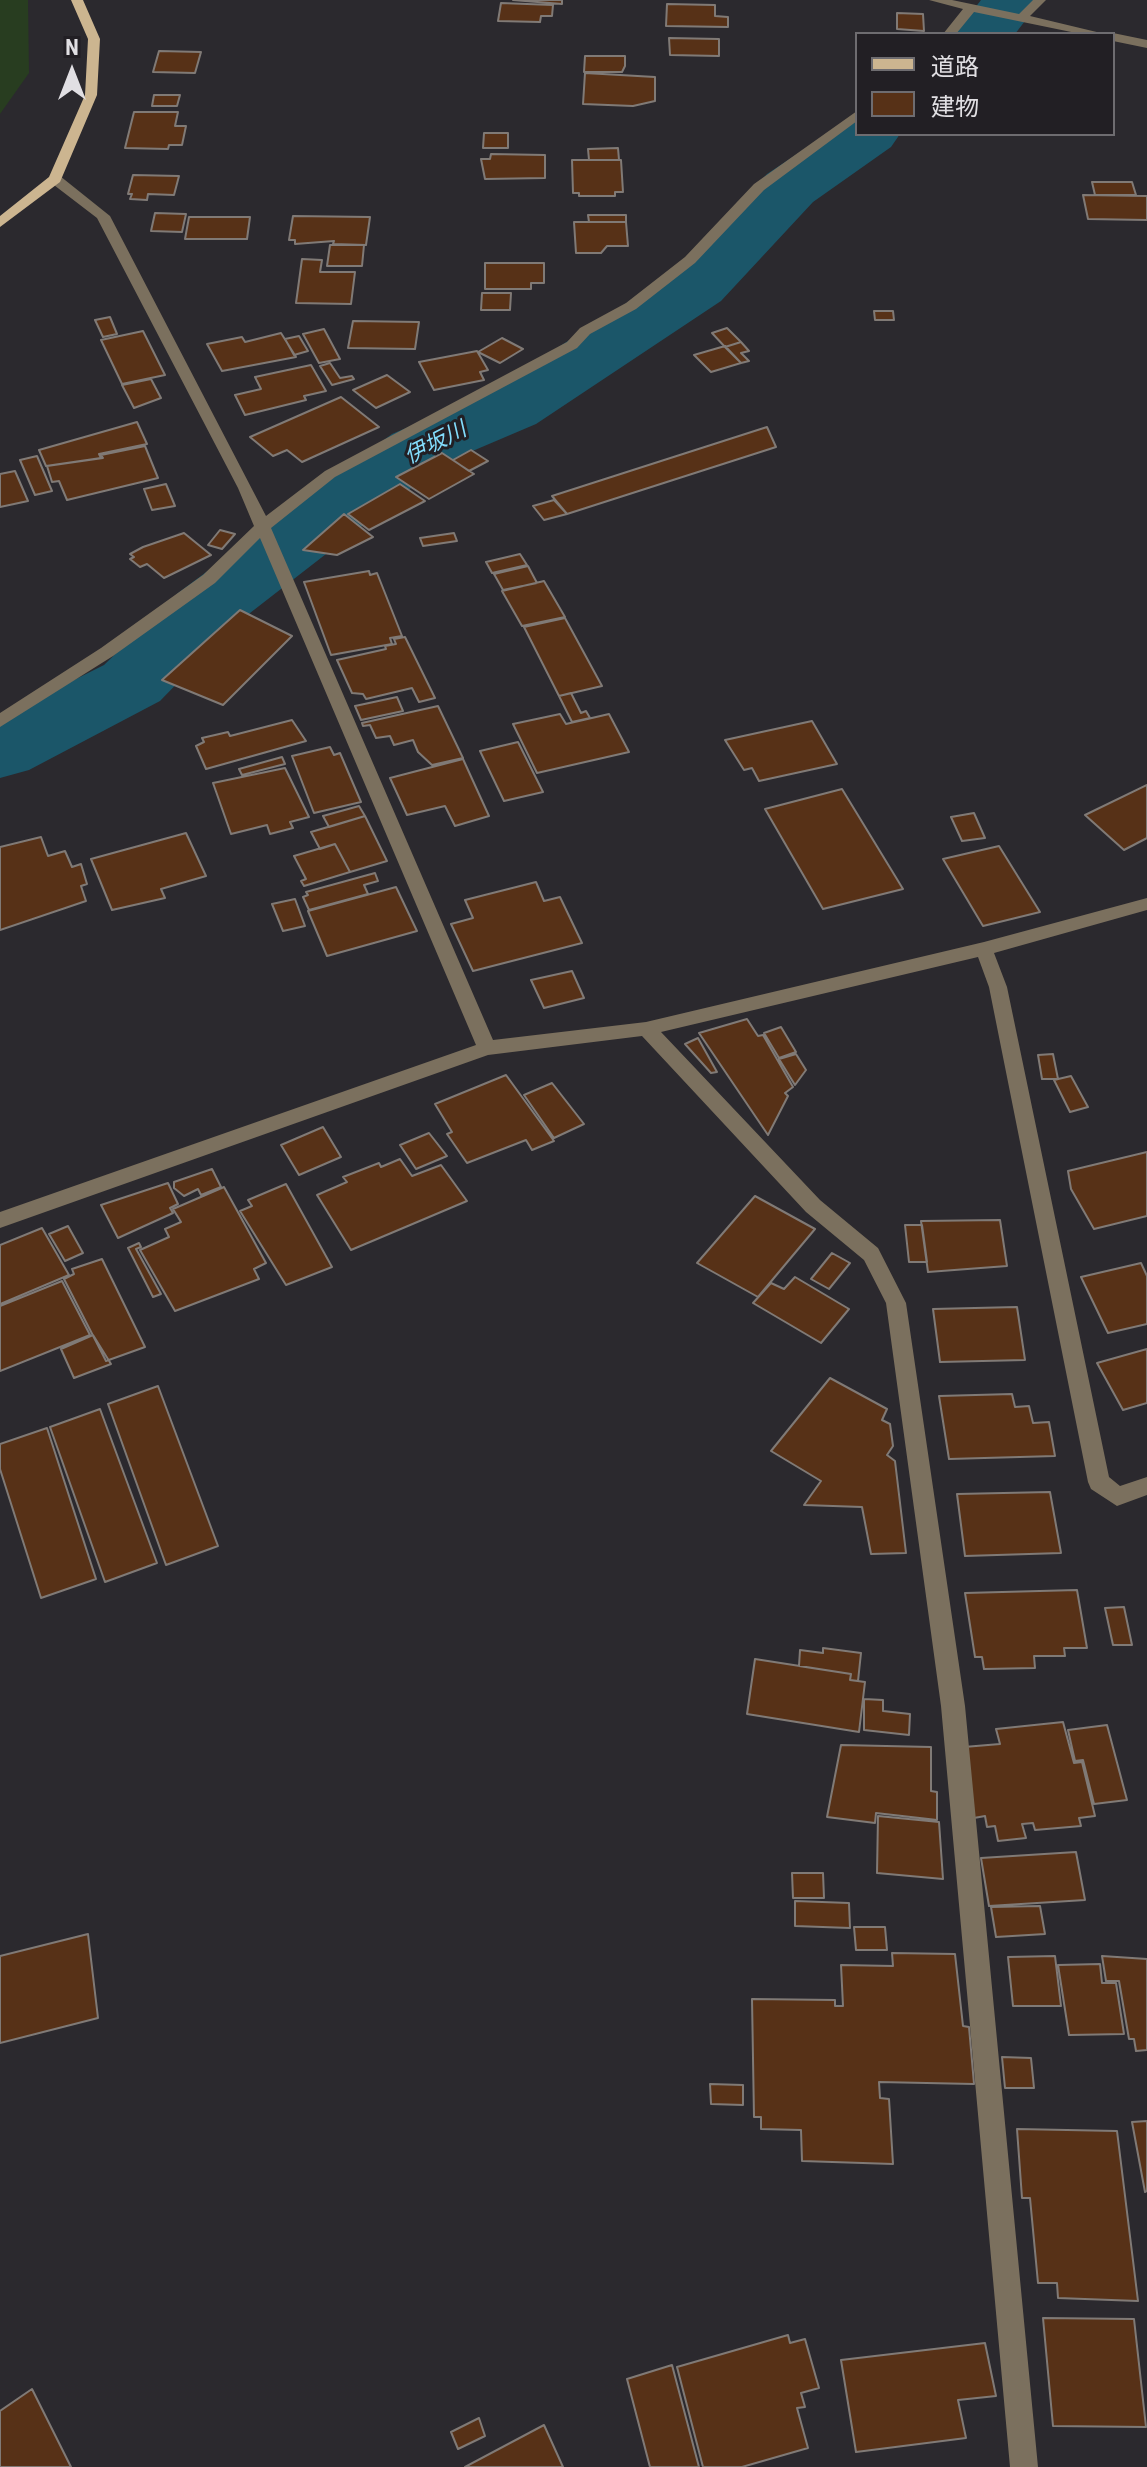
<!DOCTYPE html>
<meta charset="utf-8">
<style>
body{margin:0}
#map{position:relative;width:1147px;height:2467px;overflow:hidden;background:#2b292e;font-family:"Roboto Condensed","Noto Sans JP",sans-serif}
canvas{display:block}
.legend{position:absolute;left:855px;top:32px;width:260px;height:104px;box-sizing:border-box;background:#221f24;border:2px solid #6e6c70;margin:0;padding:10px 14px;list-style:none;font-size:24px;color:#e1dfe3}
.legend li{display:flex;align-items:center;gap:16px;height:40px}
.legend b{width:40px;border:2px solid #6e6c70}
.north{position:absolute;left:32px;top:32px;width:80px;height:80px;-webkit-text-stroke:6px #221f24;paint-order:stroke;rotate:0deg;font-size:22px;font-weight:700;line-height:32px;text-align:center;color:#e1dfe3}
.north::after{content:'';display:block;margin:auto;width:28px;height:36px;background:#e1dfe3;clip-path:polygon(50% 0,100% 100%,50% 72%,0 100%)}
</style>
<div id="map">
<canvas width="1147" height="2467"></canvas>
<ul class="legend">
<li><b style="height:10px;background:#ccb590"></b>道路</li>
<li><b style="height:22px;background:#573117"></b>建物</li>
</ul>
<div class="north">N</div>
</div>
<script>
const g = document.querySelector('canvas').getContext('2d');
g.lineJoin = 'round';
function paint(path, color) { g.fillStyle = color; g.fill(path, 'evenodd'); }
function trace(path, color, width, dash) { g.strokeStyle = color; g.lineWidth = width; g.lineCap = dash ? 'butt' : 'round'; g.setLineDash(dash || []); g.stroke(path); }
function write(font, color, halo, rows, align = 'center') {
  g.font = font + ' "Roboto Condensed","Noto Sans JP",sans-serif'; g.lineWidth = 6; g.setLineDash([]); g.textBaseline = 'middle'; g.strokeStyle = halo; g.fillStyle = color; for (const [text, x, y, turn = 0] of rows) {
    g.save(); g.translate(x, y); g.rotate((+turn || 0) * Math.PI / 180); g.textAlign = isNaN(turn) ? turn : align; if (halo) g.strokeText(text, 0, 0); g.fillText(text, 0, 0); g.restore();
  }
}
paint(new Path2D(`
 M0,0H28L29,73L0,114Z`), '#283d20');
paint(new Path2D(`
 M981,0H1041L1015,34H955Z
 M857,118V134H900L891,147L813,202L721,301L536,424L442,464L232,627L160,701L29,770L0,778V717L104,665L178,593L392,434L486,394L673,273L767,174L847,121Z`), '#1b5669');
const building = new Path2D(`
 M513,0H562V4Z
 M501,3L553,5L552,16H541L540,22L498,21Z
 M667,4L715,5V16L728,17V27L666,26Z
 M897,13L923,14L924,31L897,29Z
 M669,38L719,39V56L670,55Z
 M159,51L201,52L195,73L153,72Z
 M585,56H625V66L622,72H584Z
 M585,73L655,77V101L633,106L583,104Z
 M154,95H180L177,106H152Z
 M134,112H178L175,126H186L182,145H169L168,149L125,148Z
 M484,133H508V148H483Z
 M618,148L619,160H589L588,149Z
 M491,154L545,155V178L485,179L481,159H490Z
 M572,160H621L623,192H615V196H579V193H573Z
 M133,175L179,176L174,195L148,194L147,200L130,199L132,194H128Z
 M1092,182H1132L1136,195H1095Z
 M1083,195L1147,196V220L1088,219Z
 M155,213L186,214L182,232L151,231Z
 M588,215H626V222H589Z
 M293,216L370,217L366,245L333,244L334,241L295,244V240H289Z
 M189,217H250L247,239H185Z
 M574,222H626L628,246H607L601,253H576Z
 M330,245H364L362,266H327Z
 M302,259L322,260L320,272H355L351,304L296,303Z
 M485,263H544V283H531V289H485Z
 M482,293H511L510,310H481Z
 M874,311H893L894,320H875Z
 M110,317L117,334L103,337L95,320Z
 M353,321L419,322L415,349L348,348Z
 M727,328L741,342L725,347L712,333Z
 M324,329L340,359L319,363L303,334Z
 M143,331L165,375L122,384L101,340Z
 M281,333L296,357L222,371L207,344L242,337L245,342Z
 M299,336L308,351L294,355L285,339Z
 M502,338L523,349L500,363L478,352Z
 M741,342L749,351L741,353L749,361L741,363L725,347Z
 M725,346L741,363L711,372L694,355Z
 M477,351L488,370L480,372L484,380L434,390L419,362Z
 M330,363L340,378L352,376L354,379L332,385L320,366Z
 M311,365L326,391L304,396L306,400L245,415L235,395L261,389L255,377Z
 M387,375L410,392L376,408L353,390Z
 M151,379L161,398L134,408L122,385Z
 M341,397L379,427L302,462L287,450L273,456L250,437Z
 M137,422L147,444L99,454L101,458L46,466L39,450Z
 M767,427L776,447L567,514L552,496Z
 M145,446L158,478L67,500L59,481L52,482L47,466L103,458L101,455Z
 M471,450L488,461L469,471L453,460Z
 M442,453L474,474L429,499L396,477Z
 M37,456L52,491L35,495L20,460Z
 M15,471L28,501L0,507V474Z
 M166,484L175,506L152,510L144,489Z
 M400,484L425,501L369,530L348,514Z
 M554,500L567,514L544,520L533,506Z
 M344,514L373,537L337,555L303,550Z
 M220,530L235,534L222,549L208,545Z
 M184,533L211,555L164,578L147,564L140,567L130,559L134,557L130,554L143,547Z
 M454,533L457,541L423,546L420,538Z
 M520,554L527,565L492,573L486,562Z
 M528,566L537,583L503,590L494,574Z
 M369,571L370,575L377,573L402,636L390,638L392,644L331,655L304,582Z
 M544,581L565,617L522,626L502,591Z
 M240,610L292,636L223,705L162,680Z
 M565,618L602,686L559,696L524,627Z
 M405,637L435,698L419,702L412,688L366,699L363,694L352,693L337,660L386,649L385,646L396,644L394,639Z
 M571,693L581,713L586,711L590,718L572,722L559,696Z
 M397,697L403,711L361,720L355,706Z
 M438,706L463,758L432,765L418,752L413,740L394,745L390,736L376,738L370,725L363,726L362,723Z
 M560,714L566,724L609,714L629,752L537,773L513,724Z
 M292,720L306,741L206,769L196,746L204,742L202,738L228,732L230,736Z
 M812,721L837,764L759,781L752,768L744,770L725,740Z
 M518,742L543,792L504,801L480,751Z
 M330,747L334,755L340,753L361,802L314,813L292,756Z
 M282,757L285,764L242,775L239,769Z
 M463,759L489,816L455,826L445,806L407,815L390,778Z
 M285,768L309,817L290,822L293,828L270,834L267,825L231,834L213,783Z
 M1147,785V838L1124,850L1085,815Z
 M842,789L903,889L823,909L765,809Z
 M359,806L365,816L329,827L323,816Z
 M974,813L985,838L962,841L951,817Z
 M365,816L387,861L350,872L335,844L320,849L311,832Z
 M186,833L206,876L161,889L165,898L112,910L91,859Z
 M41,837L48,856L65,851L72,867L81,864L87,884L81,886L86,901L0,930V847Z
 M335,844L350,872L304,886L301,881L306,879L294,856Z
 M999,846L1040,912L983,926L943,859Z
 M375,873L378,881L364,885L368,894L309,910L303,897L308,895L306,892Z
 M536,882L544,901L560,897L582,943L473,971L451,924L473,918L465,900Z
 M396,887L417,931L327,956L308,911Z
 M295,899L305,926L283,931L272,904Z
 M572,971L584,998L544,1008L531,980Z
 M747,1019L758,1036L763,1035L793,1087L785,1093L788,1096L768,1135L699,1033Z
 M781,1027L796,1052L779,1058L764,1033Z
 M698,1038L717,1072L711,1073L685,1044Z
 M796,1054L806,1070L795,1085L779,1059Z
 M1053,1054L1058,1079H1042L1038,1055Z
 M506,1075L554,1141L532,1150L526,1140L467,1163L447,1134L452,1132L435,1104Z
 M1071,1076L1088,1107L1070,1112L1054,1080Z
 M552,1083L584,1124L554,1138L524,1095Z
 M323,1127L341,1157L299,1175L281,1145Z
 M429,1133L447,1156L416,1169L400,1145Z
 M1147,1152V1216L1094,1229L1071,1189L1068,1171Z
 M400,1159L412,1176L441,1165L467,1201L351,1250L317,1195L347,1182L343,1177L379,1163L381,1167Z
 M212,1169L221,1187L201,1195L198,1189L184,1196L174,1188V1182Z
 M168,1183L178,1204L170,1208L173,1213L118,1238L101,1205Z
 M286,1184L332,1267L286,1285L240,1211L252,1206L248,1200Z
 M224,1187L266,1263L254,1269L259,1279L175,1311L140,1250L169,1237L165,1229L181,1222L173,1209Z
 M755,1196L815,1229L758,1297L697,1263Z
 M1000,1220L1007,1266L928,1272L921,1221Z
 M905,1225H922L927,1262H909Z
 M68,1226L83,1253L65,1261L49,1234Z
 M42,1228L69,1275L0,1304V1245Z
 M139,1243L141,1247L136,1249L161,1294L153,1297L128,1248Z
 M832,1253L850,1263L829,1289L811,1279Z
 M102,1259L145,1347L106,1361L64,1279L74,1274L72,1269Z
 M1141,1263L1147,1276V1324L1108,1333L1081,1277Z
 M795,1277L849,1309L821,1343L753,1303L771,1283L784,1289Z
 M62,1281L90,1335L0,1371V1306Z
 M1017,1307L1025,1360L940,1362L933,1309Z
 M93,1335L111,1364L74,1378L61,1349Z
 M1147,1349V1403L1123,1410L1097,1363Z
 M830,1378L887,1409L882,1420L890,1424L893,1446L887,1455L895,1461L906,1553L871,1554L862,1507L804,1505L821,1481L771,1451Z
 M158,1386L218,1546L166,1565L108,1404Z
 M1012,1394L1015,1407L1029,1406L1033,1423L1049,1422L1055,1456L949,1459L939,1396Z
 M100,1409L157,1563L105,1582L50,1427Z
 M47,1428L96,1579L41,1598L0,1469V1444Z
 M1050,1492L1061,1553L965,1556L957,1494Z
 M1077,1590L1087,1648H1064L1065,1656H1034L1035,1668L984,1669L982,1657H975L965,1593Z
 M1124,1607L1132,1645H1113L1105,1608Z
 M823,1648L861,1653L858,1681L850,1680L851,1674L799,1666L800,1650L823,1653Z
 M755,1659L851,1674L850,1680L865,1682L859,1732L747,1714Z
 M864,1699L883,1700V1711L910,1714L909,1735L864,1730Z
 M1063,1722L1074,1763L1082,1762L1095,1816L1079,1818L1081,1826L1035,1830L1033,1823L1022,1824L1026,1838L998,1841L995,1826L987,1827L985,1816L974,1818L964,1747L1000,1744L996,1729Z
 M1107,1725L1127,1800L1094,1804L1083,1760L1075,1761L1068,1730Z
 M841,1745L931,1747V1791L937,1792V1820L876,1813L875,1823L827,1817Z
 M878,1816L939,1822L943,1879L877,1873Z
 M1076,1852L1085,1900L989,1906L981,1858Z
 M792,1873H823L824,1898H793Z
 M795,1901L849,1903L850,1928L795,1926Z
 M1040,1906L1045,1934L996,1937L991,1907Z
 M854,1927H885L887,1950H856Z
 M88,1934L98,2018L0,2043V1956Z
 M892,1953L955,1954L963,2026L969,2027L974,2084L879,2082L880,2098L889,2099L893,2164L802,2161L801,2130L761,2129V2117H754L752,1999L835,2000V2006H843L841,1965L893,1966Z
 M1055,1956L1061,2006H1013L1008,1957Z
 M1102,1956L1147,1959V2050L1136,2051L1134,2039H1129L1119,1981H1106Z
 M1100,1964L1102,1983H1116L1124,2034L1069,2035L1058,1965Z
 M1002,2057L1031,2058L1034,2088H1005Z
 M710,2084L743,2085V2105L711,2104Z
 M1147,2121V2191L1145,2192L1132,2122Z
 M1017,2129L1117,2131L1138,2301L1058,2298L1057,2283H1038L1030,2198H1022Z
 M1043,2318L1134,2319L1146,2427L1053,2426Z
 M788,2335L790,2343L805,2339L819,2388L801,2393L805,2407L797,2408L808,2448L742,2467H703L677,2367Z
 M985,2343L996,2396L958,2400L966,2438L856,2452L841,2360Z
 M672,2365L699,2467H650L627,2379Z
 M32,2389L71,2467H0V2411Z
 M479,2418L485,2436L458,2449L451,2432Z
 M544,2425L563,2467H465Z`);
paint(building, '#573117');
trace(building, '#807a76', 2);
paint(new Path2D(`
 M929,0H952L1019,14L1033,0H1046L1030,16L1105,34H1081L974,12L956,34H943L963,9Z
 M1113,33L1147,40V48L1113,41V34H1110Z
 M857,111V121L764,190L695,263L636,309L590,334L577,348L335,477L271,528L493,1040L646,1022L984,942L1147,898V910L994,953L1007,987L1109,1477L1120,1486L1147,1477V1495L1117,1506L1091,1489L1088,1482L989,987L978,957L661,1032L820,1200L878,1248L906,1303L965,1706L1038,2467H1010L941,1706L886,1303L864,1260L806,1212L642,1036L488,1055L0,1228V1212L476,1045L260,538L215,583L113,656L0,727V713L101,648L203,575L254,526L238,488L97,218L50,182V176H60L110,216L266,516L325,471L567,342L580,328L626,303L685,257L754,184Z`), '#7b705e');
paint(new Path2D(`
 M71,0H83L100,39L97,95L60,182L0,227V216L49,177L85,95L88,39Z`), '#ccb590');
write('italic 22px', '#82dcfc', '#221f24', [
 ["伊坂川",436,444,-27]
]);
</script>
